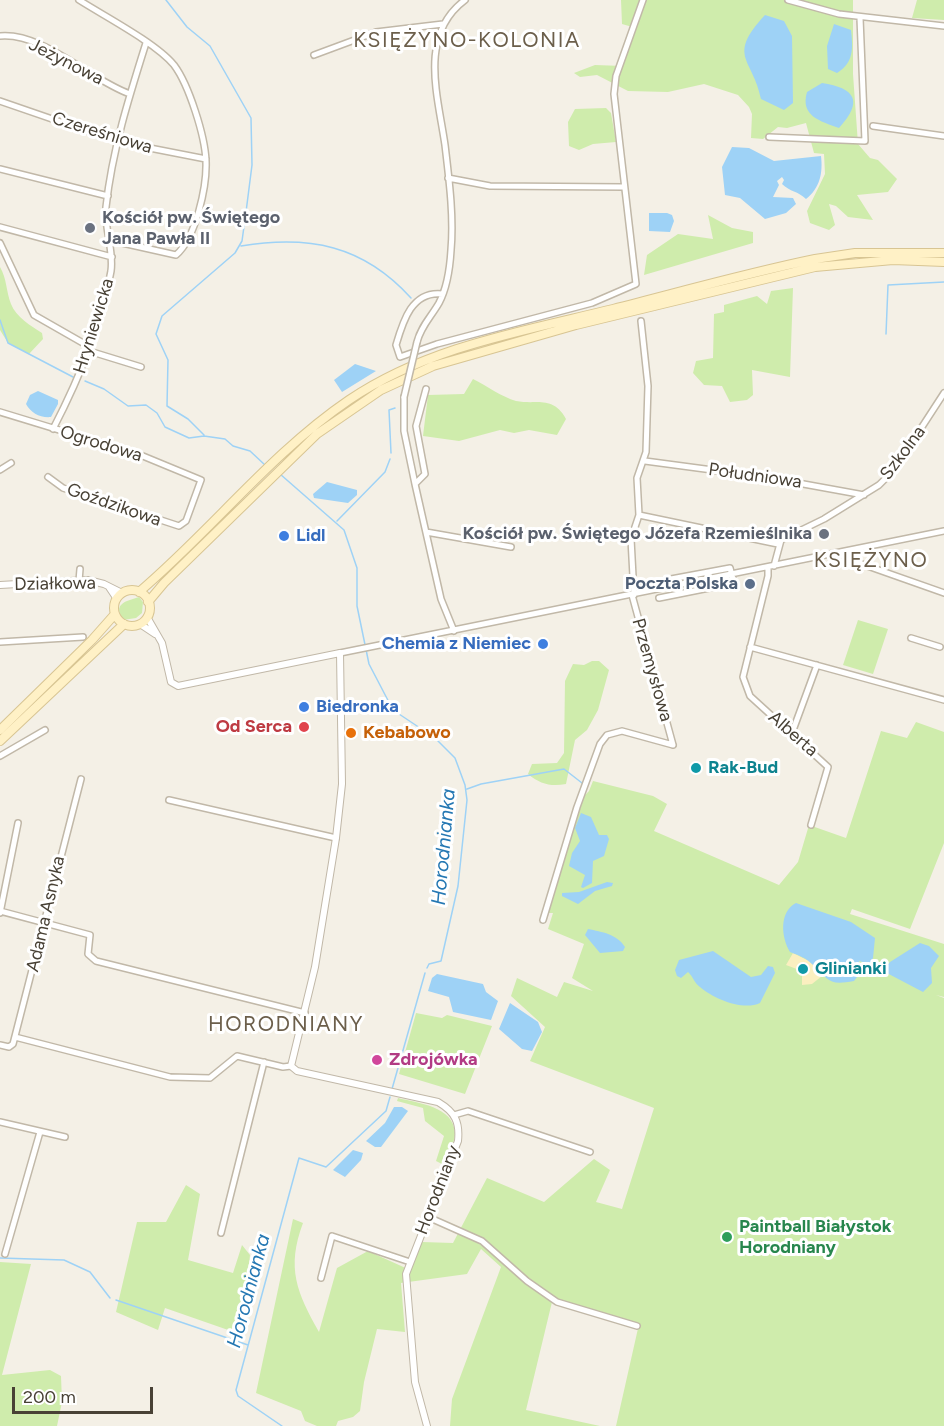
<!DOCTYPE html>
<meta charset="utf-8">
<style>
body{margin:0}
#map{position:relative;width:944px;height:1426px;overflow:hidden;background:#f4f0e6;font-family:Figtree,sans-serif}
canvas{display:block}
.scale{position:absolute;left:12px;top:1387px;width:141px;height:27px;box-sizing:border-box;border:3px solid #484135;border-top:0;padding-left:8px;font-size:18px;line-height:21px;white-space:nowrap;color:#484135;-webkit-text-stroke:4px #fff;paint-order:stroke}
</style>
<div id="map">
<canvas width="944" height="1426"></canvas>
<div class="scale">200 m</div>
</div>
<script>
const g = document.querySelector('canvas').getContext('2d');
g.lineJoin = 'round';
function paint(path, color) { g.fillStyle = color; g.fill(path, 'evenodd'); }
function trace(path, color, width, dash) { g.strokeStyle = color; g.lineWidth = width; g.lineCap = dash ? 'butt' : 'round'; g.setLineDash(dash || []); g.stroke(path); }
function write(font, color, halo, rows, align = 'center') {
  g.font = font + ' Figtree,sans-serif'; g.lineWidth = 6; g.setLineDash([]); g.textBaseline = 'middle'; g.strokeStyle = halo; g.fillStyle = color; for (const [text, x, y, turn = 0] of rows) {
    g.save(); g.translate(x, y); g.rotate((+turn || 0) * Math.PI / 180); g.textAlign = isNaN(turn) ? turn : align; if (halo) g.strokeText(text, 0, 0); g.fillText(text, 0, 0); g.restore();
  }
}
paint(new Path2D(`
 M621,0H853V74L858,144L870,158L878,160L897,179L888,192L857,195L873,220L848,217L836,206L829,204L835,225L829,230L810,223L807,211L825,174L824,154L814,153L806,123L787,128L778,127L763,139L751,138L752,114L749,107L738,95L704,84L668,92L628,91L597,75L580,77L574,73L595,65L623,66L636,28L622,24Z
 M917,0H944V20L912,18Z
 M606,108L611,113L616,142L593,144L579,150L569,146L568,122L575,109Z
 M708,215L732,228L753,232V243L644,275L647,255L678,234L713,239Z
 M0,267C7,279 6,291 11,304C16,317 31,326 42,333L43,339L29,354L8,343L0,330Z
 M793,288L790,377L752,370L753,395L747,400L730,402L722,386L704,385L693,373L696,361L713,358L714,314L724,312V305L757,296L767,304L771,291Z
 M473,379C487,386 502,397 516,401C536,405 553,395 566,419L557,435L529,430L514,433L500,430L459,441L423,436L428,395L464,394Z
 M139,597L143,602L142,613L136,618L123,620C112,603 127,601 139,597Z
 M858,620L888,629L873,674L843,665Z
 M592,661H599L609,670L598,710L587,730L575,740L566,784C551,787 540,784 528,774L532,764L557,763L564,753L565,681L573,664L584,665Z
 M916,722L944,732V843L910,929L852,909L850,914L944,944V997L936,995L944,998V1426H616L639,1324L555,1299L552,1302L526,1410L600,1426H450L452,1399L501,1267L481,1249L467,1274L401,1283L405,1332L377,1329L364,1382L360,1411L353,1417L338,1421L336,1426H317L305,1421L301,1411L256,1393L293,1219L303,1223C286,1268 297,1293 319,1332L337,1268L368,1251L410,1270L422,1242L453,1243L487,1178L544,1202L594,1159L610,1170L596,1202L622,1209L654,1108L530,1061L545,1027L511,996L517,978L557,997L564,982L593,991L572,978L584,944L548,929L553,913H548L584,796L589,791L593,781L653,796L667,804L654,831L779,885L798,862L809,825L846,838L881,731L907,738Z
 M416,1013L442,1018L447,1015L492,1026L465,1094L399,1074Z
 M398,1098C417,1103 454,1106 455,1133C455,1143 447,1156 444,1165L436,1161L444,1136L425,1121L423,1108L397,1101Z
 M186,1185L200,1194L188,1260L233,1273L242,1245L250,1255L245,1301L231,1331L165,1308L158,1330L116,1312L137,1222H166Z
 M0,1262L31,1264L2,1375L50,1370L61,1376L62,1402L57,1426H0Z`), '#cfecac');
paint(new Path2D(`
 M793,953L811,962L822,976L812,984L802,985V971L786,965Z`), '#fbefc0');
paint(new Path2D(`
 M765,15L784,21L792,36L793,103L784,110L761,99C753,58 726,57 765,15Z
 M834,24L851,30C853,48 854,63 837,73L828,69L827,46Z
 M822,83C855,88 864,101 839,128C820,121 800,116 807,92Z
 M732,147L749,148L774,161L821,156C823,173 820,188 806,199C798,191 790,192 782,184L784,180L782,177L777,181L779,185L773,197L793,198L796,204L786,213L765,219L740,198L725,195L722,167Z
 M667,213L672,215L674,221L670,232L649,231V213Z
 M355,364L376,371L342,392L334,380Z
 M38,391L58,400V404L51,417C40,418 31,413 26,404L30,395Z
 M327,482L357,490V495L348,503L314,498L313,494Z
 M581,813L591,817L599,835H607L609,839L604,856L593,861L592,883L583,888L581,887L585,875L569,866L572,853L580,841L575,828Z
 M607,882L613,883L612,886L595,891L578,904L562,896V893L579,892Z
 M796,903L851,922L875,938L873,958L870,964L859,961L861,972L854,981C828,986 829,980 812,964C806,958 798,955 790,952C781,937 779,912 796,903Z
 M588,929C602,932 617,934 625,947L623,951L600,953L585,935Z
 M920,943L929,946L939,956L931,968L932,983L923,992L883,971L890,962Z
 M713,951L751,977L761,975L768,966L773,967L775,973L760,1003C743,1011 714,999 700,987C694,983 693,976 688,972L681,978L677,976L675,970L679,960Z
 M437,974L483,984L486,992L498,1001L491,1020L453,1012L449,997L428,991L432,978Z
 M510,1003L538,1022L542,1032L532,1051L522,1049L499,1029Z
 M394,1107H402L408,1111L381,1147H375L366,1141L385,1123Z
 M353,1150L363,1153L361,1160L345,1177L333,1170Z`), '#9ed2f6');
trace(new Path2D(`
 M166,0L187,27L210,46L251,118L252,165L246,212L242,241L235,253L162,316L156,334L168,360L167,406L188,419L204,435
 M241,246C309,235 363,245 411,298
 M0,320L8,343L73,377
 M886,334L888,285L944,282
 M85,381L104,389L128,406L146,405L157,413L165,427L189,438L204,436L225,439L233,446L250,451L265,465
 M391,453L389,410L395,408
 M280,474L344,530L357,568V606L369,664L393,710L435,738L455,758L465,785L467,800L458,886L441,961L429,964L427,968
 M337,521L385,472L390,459
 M467,789L481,784L564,769L582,783
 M392,1089L425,973
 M0,1258L64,1260L90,1272L110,1298
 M116,1300L248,1345
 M282,1426L238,1396L236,1390L299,1158L326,1167L386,1111L390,1097`), '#9ed2f6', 1.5);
const minor = new Path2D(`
 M79,0C104,16 156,43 174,65C189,85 205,136 206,161C207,186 196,238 176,255L109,240
 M788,0L839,14L944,26
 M0,36C43,32 90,80 130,94
 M314,55L376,32L443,24
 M0,101L119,142L206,159
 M873,126L944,136
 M769,137L865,141L860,18
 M0,169L108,196
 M448,178L490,186L623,187
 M0,227L112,257
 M0,243L34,315L90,347
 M443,294C412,290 403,321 396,345L400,357L437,344L592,303L636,284L614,94L616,76L643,0
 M417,342C421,326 431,317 439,303C447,288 450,267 451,250C454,216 449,179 445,145C438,96 418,35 465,0
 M89,351L141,367
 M426,389L416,426L425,474L415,484L441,599L454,631
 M404,397V431L415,484
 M0,412L138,454L201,480L186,521L179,526L63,488L48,477
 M53,429C79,379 101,327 111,271C114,249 104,229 106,207C112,151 129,97 146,43
 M645,461L765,477L864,495
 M0,470L11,463
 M639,515L778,544
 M426,532L511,547
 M852,550L854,559L859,563L944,593
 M774,566L781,540L824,519L879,485L894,470L944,393
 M768,567V576L743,677L750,696L828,767L811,825
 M79,581L80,569
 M632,595L673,745
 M634,595L631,539L639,515L637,478L646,452L648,386L641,321
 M659,598L734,583L730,568L671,579
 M911,638L940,647
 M0,642L83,637
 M750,647L944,700
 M340,653L944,531
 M792,733L817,665
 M0,756L45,730
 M169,800L336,838
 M0,911L90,935L88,954L96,961L305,1013
 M0,913L18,823
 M543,920L577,807L600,744L607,735L622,731L673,745
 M15,1037L170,1077L210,1078L237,1056L283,1067L291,1066
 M0,1045L9,1047L13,1044L81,779
 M454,1115L468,1111L590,1152
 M0,1122L65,1137
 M428,1217L482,1241L527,1281L557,1302L637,1326
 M221,1233L264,1062
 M5,1254L40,1132
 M321,1278L332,1236L410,1262`);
const tertiary = new Path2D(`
 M0,585L88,580L104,584L122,593
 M109,587L117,599
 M147,617L162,643L171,682L178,686L340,653L342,784L336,838L315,967L291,1066L297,1071L438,1102C455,1112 460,1122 458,1141L406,1274L415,1382L427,1426
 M140,624L155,634`);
const secondary = new Path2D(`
 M114 608a18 18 0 1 1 36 0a18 18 0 1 1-36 0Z
 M139,592C211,531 271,453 349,400C427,347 523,331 613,309C680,292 747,273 815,259L855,253H944
 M148,602L164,583L317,434L381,390L433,366L576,325L815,267L893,260L944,262
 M0,730L92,640L115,614
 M0,741L124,624`);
trace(minor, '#c1b8a8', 8);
trace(tertiary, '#c1b8a8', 8);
trace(secondary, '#d8c593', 10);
trace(minor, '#fff', 5);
trace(tertiary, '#fff', 6);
trace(secondary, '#fff1c6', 8);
const minorBridge = new Path2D(`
 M404,397L417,342`);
trace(minorBridge, '#c1b8a8', 8, []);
trace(minorBridge, '#fff', 5);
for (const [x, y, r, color] of [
 [90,228,6,"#6b7280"],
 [824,534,6,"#6b7280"],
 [284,536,6,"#3f7fe0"],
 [750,584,6,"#5c6f8a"],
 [543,644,6,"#3f7fe0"],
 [304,707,6,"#3f7fe0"],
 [304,727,6,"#e0444e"],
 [351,733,6,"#e8710a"],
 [696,768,6,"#0f9aa8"],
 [803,969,6,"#0f9aa8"],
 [377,1060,6,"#d1479c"],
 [727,1237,6,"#2e9e5b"]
]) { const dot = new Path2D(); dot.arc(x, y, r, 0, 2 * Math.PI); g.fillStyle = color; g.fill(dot); trace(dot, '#fff', 2); }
write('18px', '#484135', '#fff', [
 ["Jeżynowa",66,62,27],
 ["Czereśniowa",102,133,17],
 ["Hryniewicka",94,326,-73],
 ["Ogrodowa",101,444,17],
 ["Szkolna",903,453,-53],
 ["Południowa",755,476,8],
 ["Goździkowa",114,505,19],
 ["Działkowa",55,584,-1],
 ["Przemysłowa",652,670,74],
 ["Alberta",793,734,41],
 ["Adama Asnyka",46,914,-77],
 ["Horodniany",438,1190,-69]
]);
write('bold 18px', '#5b616d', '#fff', [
 ["Kościół pw. Świętego",102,218],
 ["Jana Pawła II",102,239],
 ["Kościół pw. Świętego Józefa Rzemieślnika",812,534,"right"]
], 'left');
write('bold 18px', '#366cbe', '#fff', [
 ["Lidl",296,536],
 ["Chemia z Niemiec",531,644,"right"],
 ["Biedronka",316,707]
], 'left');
write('bold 18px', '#4e5e75', '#fff', [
 ["Poczta Polska",738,584]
], 'right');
write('bold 18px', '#be3a42', '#fff', [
 ["Od Serca",292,727]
], 'right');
write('bold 18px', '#c56008', '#fff', [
 ["Kebabowo",363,733]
], 'left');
write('bold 18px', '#0d838f', '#fff', [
 ["Rak-Bud",708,768],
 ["Glinianki",815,969]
], 'left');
write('bold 18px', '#b23c85', '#fff', [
 ["Zdrojówka",389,1060]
], 'left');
write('bold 18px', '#27864d', '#fff', [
 ["Paintball Białystok",739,1227],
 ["Horodniany",739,1248]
], 'left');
write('italic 20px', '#2578b3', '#fff', [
 ["Horodnianka",444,847,-85],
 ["Horodnianka",249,1291,-75]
]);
g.letterSpacing = '1.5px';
write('21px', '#6c5f4b', '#fff', [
 ["KSIĘŻYNO-KOLONIA",467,41],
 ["KSIĘŻYNO",871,561],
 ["HORODNIANY",286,1025]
]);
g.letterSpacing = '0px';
</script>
